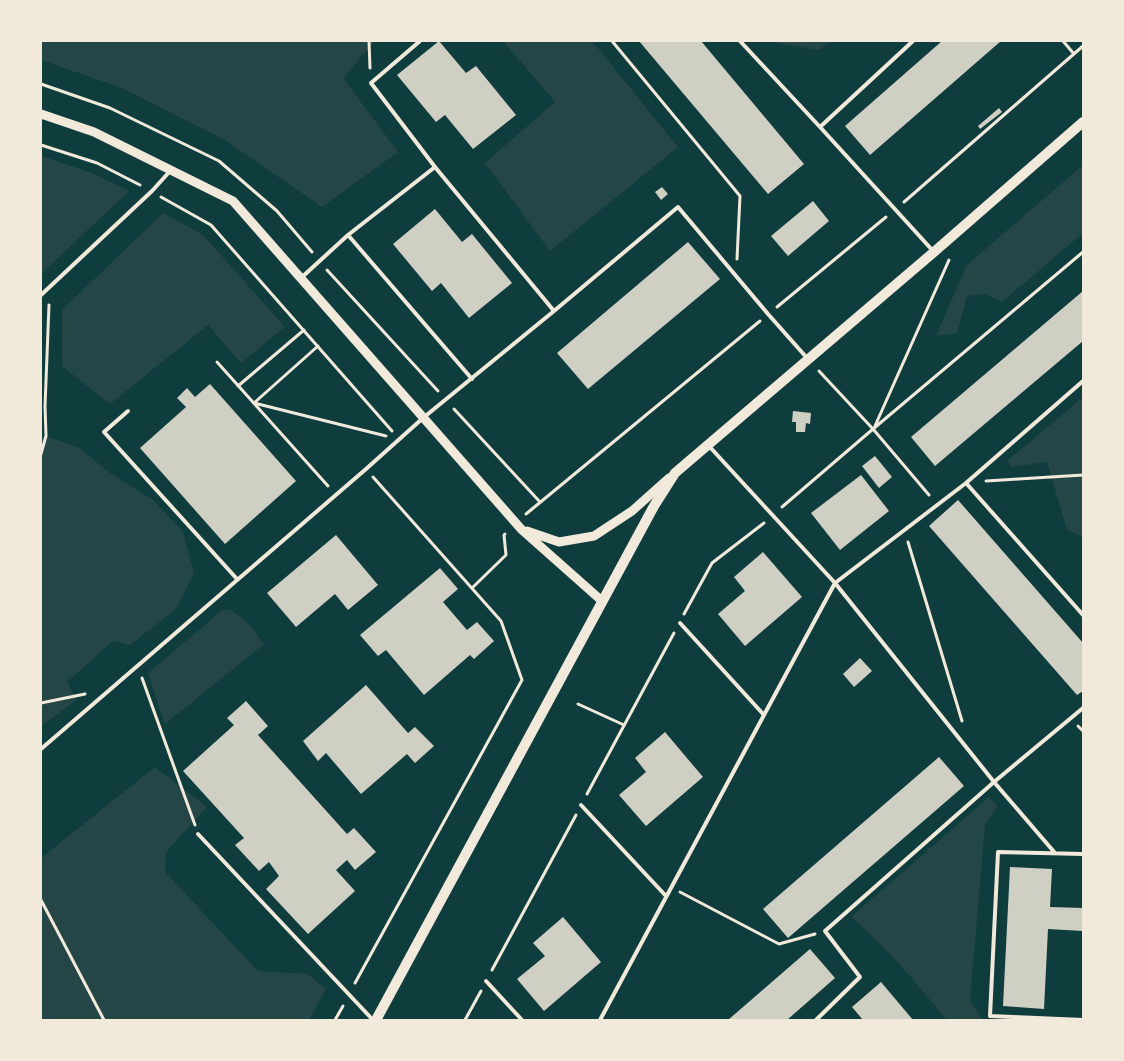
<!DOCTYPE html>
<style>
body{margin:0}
#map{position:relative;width:1124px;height:1061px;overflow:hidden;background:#0f3d3e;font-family:"Source Sans 3",sans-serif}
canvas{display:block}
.frame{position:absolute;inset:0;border:42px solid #f1e9da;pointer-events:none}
</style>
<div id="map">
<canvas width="1124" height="1061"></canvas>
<div class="frame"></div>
</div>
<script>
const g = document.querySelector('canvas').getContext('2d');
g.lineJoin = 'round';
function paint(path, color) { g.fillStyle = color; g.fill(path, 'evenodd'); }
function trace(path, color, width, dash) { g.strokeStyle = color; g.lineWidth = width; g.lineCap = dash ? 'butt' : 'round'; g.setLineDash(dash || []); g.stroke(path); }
paint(new Path2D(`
 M41,41H375L343,78L398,152L322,207L225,140L122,88L41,60Z
 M503,41H592L678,147L550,251L485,163L555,102Z
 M776,41H830L819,50L778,43Z
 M41,156L92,173L129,191L41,274Z
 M1083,165V233L1002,302L985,294L967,296L957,333L936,336L967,265Z
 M163,213L203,235L285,327L241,363L208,325L110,404L62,366V310Z
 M1083,397V537L1067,530L1047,462L1011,467L1007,461Z
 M41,436H46L80,448L107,471L153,500L183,532L194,574L175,610L130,645L113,641L67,682L77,700L41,726Z
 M227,609C244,615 253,630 264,644L165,724L148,673L220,612Z
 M155,767L207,807L166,852L165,872L258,971L307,974L326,989L309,1020H41V858Z
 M989,797L998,806L985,824L970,1000L983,1020H947C917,984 887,947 851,917Z`), '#244646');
paint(new Path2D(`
 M439,41L466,73L476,66L516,115L473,149L445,115L436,122L397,75Z
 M639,41H701L804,164L768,194Z
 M942,41H1001L870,155L845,126Z
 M999,108L1002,112L980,129L978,126Z
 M662,187L668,194L661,200L655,192Z
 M813,201L829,221L788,256L771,236Z
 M435,209L462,242L472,234L512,283L469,318L441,283L432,291L393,244Z
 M688,242L720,279L588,389L557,353Z
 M1083,291V341L935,466L911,437Z
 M210,384L296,481L225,544L140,448L186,407L177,398L187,388L195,397Z
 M793,411L811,413L810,424L806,423L805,432H796V422H792Z
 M875,456L892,477L879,488L862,466Z
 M861,475L889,511L840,550L811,513Z
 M958,500L1083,643V691L1077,695L929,526Z
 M336,535L378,585L348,610L335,594L296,627L267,593Z
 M763,552L802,597L745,646L718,614L745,591L734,577Z
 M440,568L458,589L443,602L467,630L477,622L494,641L474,659L470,655L424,695L386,650L378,656L360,635Z
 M860,658L872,671L854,687L843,674Z
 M366,685L408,733L415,727L434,746L415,763L407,754L361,794L326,753L318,761L303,741Z
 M246,701L268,726L258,735L347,834L354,828L376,852L355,870L347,860L336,870L355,891L308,934L266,889L279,876L269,862L259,871L235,845L244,838L183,771L234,725L227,718Z
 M665,732L703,777L646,826L619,795L646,772L635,758Z
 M939,757L964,786L788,938L763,909Z
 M1010,867L1052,869L1050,907L1083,908V931L1048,929L1044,1009L1003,1006Z
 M563,917L601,962L544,1011L517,979L545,956L533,943Z
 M810,949L835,978L787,1020H728Z
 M881,982L913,1020H863L852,1007Z`), '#cfcfc3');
trace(new Path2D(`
 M369,41L370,68
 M612,41L740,196L737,259
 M1063,41L1074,54
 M41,84L110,108L219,161L277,211L312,252
 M41,145L97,163L140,185
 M161,197L211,225L392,431
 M904,202L1083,46
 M327,270L438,391
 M777,307L886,217
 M217,362L328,486
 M819,371L873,429L929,495
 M238,386L304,330
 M254,403L386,436
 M254,403L318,346
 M454,409L540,502
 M875,426L949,260
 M41,454L46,436L45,406L49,305
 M986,481L1083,475
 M782,507L873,429L1083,252
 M526,514L760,321
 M908,542L962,721
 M472,588L506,555L504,535L505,534
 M684,614L712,563L764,523
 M142,678L195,825
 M41,703L85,694
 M578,704L624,725
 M1078,726L1083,731
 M587,794L674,633
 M680,892L779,944L815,934
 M41,900L104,1020
 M492,970L576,815
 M355,983L522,680L501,621L373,477
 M335,1020L343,1006
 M465,1020L481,991`), '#f1e9da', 3);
trace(new Path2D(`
 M420,41L371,83L435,167L554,311
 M740,41L820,127L913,41
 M820,127L934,252
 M348,235L435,167
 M301,278L348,235L472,379
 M41,295L152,191L171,170
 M128,411L104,432L237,579
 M708,445L835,583L994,782L1083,708
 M966,483L1083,381
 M680,623L764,715
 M41,749L366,469L423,418L554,311L678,207L768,314L807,358
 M581,805L666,896
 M198,834L373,1020
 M1083,854L998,852L990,1016L1083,1020
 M486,981L522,1020
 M600,1020L835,583L966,483L1083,615
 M816,1020L860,977L825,931L994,782L1055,853`), '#f1e9da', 4);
trace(new Path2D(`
 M41,114L94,132L233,201L522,530L602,601
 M527,531L559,542L594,536L632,511L669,478`), '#f1e9da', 9);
trace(new Path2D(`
 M376,1020L654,506L675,473L934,252L1083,122`), '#f1e9da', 10);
</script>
